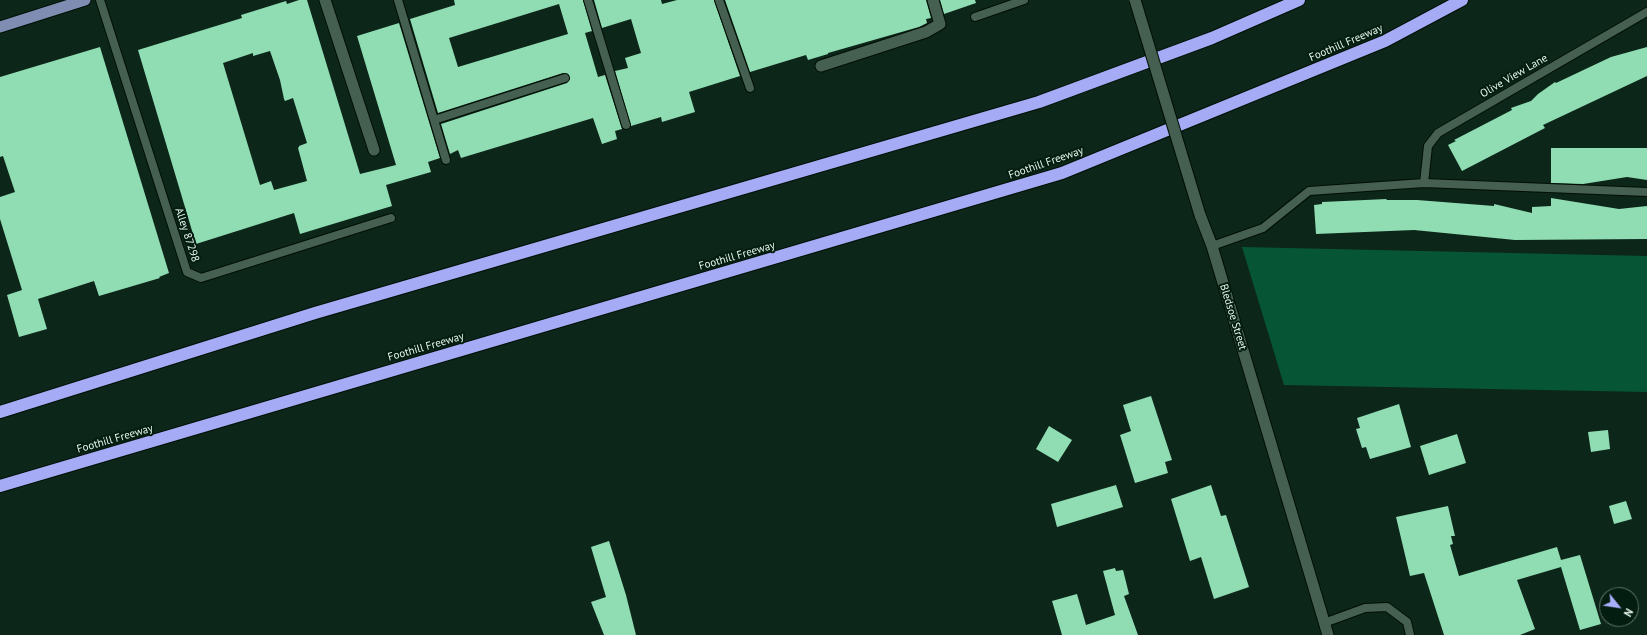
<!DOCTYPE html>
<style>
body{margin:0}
#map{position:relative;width:1647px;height:635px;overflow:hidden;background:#0d261a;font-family:"PT Sans",sans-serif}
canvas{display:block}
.north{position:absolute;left:1599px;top:587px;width:40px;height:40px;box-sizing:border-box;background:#041d11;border:1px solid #5f7469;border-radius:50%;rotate:120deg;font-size:11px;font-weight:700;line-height:16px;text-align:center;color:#e8f7ed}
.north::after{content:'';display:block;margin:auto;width:14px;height:18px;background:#a9b0fc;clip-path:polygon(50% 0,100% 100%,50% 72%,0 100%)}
</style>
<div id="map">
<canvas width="1647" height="635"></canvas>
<div class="north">N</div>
</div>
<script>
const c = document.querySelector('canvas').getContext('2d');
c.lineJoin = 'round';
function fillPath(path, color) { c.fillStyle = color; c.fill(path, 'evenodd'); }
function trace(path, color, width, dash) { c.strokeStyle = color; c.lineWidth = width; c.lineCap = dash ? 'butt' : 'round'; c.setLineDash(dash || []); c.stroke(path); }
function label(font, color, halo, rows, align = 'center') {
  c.font = font + ' "PT Sans",sans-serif'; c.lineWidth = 4; c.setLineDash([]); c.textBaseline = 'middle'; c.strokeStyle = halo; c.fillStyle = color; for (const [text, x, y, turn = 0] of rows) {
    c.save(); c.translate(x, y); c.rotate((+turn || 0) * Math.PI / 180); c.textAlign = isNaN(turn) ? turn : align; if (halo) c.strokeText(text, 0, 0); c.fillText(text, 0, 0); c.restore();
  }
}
fillPath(new Path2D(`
 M 1242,247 L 1647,256 L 1647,392 L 1284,385 Z`), '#065636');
fillPath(new Path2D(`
 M 299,0 L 307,0 L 360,174 L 396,165 L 357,36 L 399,23 L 440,158 L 428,162 L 431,172 L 386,185 L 392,206 L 300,234 L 294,213 L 196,244 L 138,50 L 242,18 L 241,15 L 286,1 L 287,4 ZM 270,51 L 280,80 L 284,99 L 285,101 L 293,98 L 307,143 L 299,146 L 299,147 L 298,148 L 307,181 L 274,190 L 271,181 L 260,185 L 223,63 L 253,53 L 253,56 Z
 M 454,0 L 583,0 L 592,31 L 585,33 L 598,77 L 605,75 L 622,129 L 615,131 L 617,139 L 602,144 L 593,118 L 461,158 L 458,150 L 450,154 L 441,124 L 567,83 L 570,79 L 568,74 L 563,73 L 438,113 L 410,19 L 455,5 ZM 559,4 L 568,34 L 458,67 L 449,38 Z
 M 594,0 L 661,0 L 662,4 L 677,0 L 714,0 L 740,76 L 689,92 L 695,112 L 662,122 L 661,117 L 631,126 L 615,71 L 628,68 L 625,58 L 641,53 L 631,19 L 602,28 Z
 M 725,0 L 926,0 L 931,18 L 926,19 L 927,23 L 919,27 L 828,53 L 828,54 L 808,60 L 806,55 L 750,72 Z
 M 940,0 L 975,0 L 976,3 L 944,14 Z
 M 100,47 L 169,273 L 159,277 L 160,278 L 99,296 L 94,281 L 38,299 L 47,329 L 19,337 L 7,295 L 22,290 L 0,219 L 0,197 L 15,192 L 3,156 L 0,157 L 0,77 Z
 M 1647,47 L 1647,76 L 1543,125 L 1545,128 L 1462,171 L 1448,145 L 1456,141 L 1454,140 L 1512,110 L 1511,108 L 1531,101 L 1538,94 L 1555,82 L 1556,83 L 1611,57 Z
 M 1551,148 L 1647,148 L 1647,180 L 1627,177 L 1583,184 L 1551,183 Z
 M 1551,198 L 1619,209 L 1647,206 L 1647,239 L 1515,240 L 1414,230 L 1316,234 L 1314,205 L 1322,204 L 1322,202 L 1387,199 L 1386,200 L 1417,200 L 1494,206 L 1494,204 L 1532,213 L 1532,207 L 1551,206 Z
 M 1151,396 L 1172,460 L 1165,462 L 1168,473 L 1135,483 L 1120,435 L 1131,431 L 1123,405 Z
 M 1399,404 L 1411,447 L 1370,459 L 1366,447 L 1362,448 L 1356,429 L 1360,428 L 1357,418 Z
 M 1049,426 L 1072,440 L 1058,462 L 1036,449 Z
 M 1608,430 L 1610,449 L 1591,452 L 1588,432 Z
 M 1457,434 L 1466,463 L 1429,475 L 1420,446 Z
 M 1116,485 L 1123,507 L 1057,527 L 1051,504 Z
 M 1211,485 L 1221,516 L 1226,515 L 1249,587 L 1214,599 L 1201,557 L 1190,561 L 1171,499 Z
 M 1626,501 L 1632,519 L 1614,524 L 1609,506 Z
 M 1448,506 L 1455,536 L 1451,536 L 1453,544 L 1450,545 L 1459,576 L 1557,547 L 1561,560 L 1580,555 L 1601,624 L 1580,630 L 1561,567 L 1517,580 L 1535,629 L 1520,635 L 1444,635 L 1424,573 L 1410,576 L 1396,517 Z
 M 609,541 L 626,595 L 636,635 L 604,635 L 591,602 L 606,597 L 591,547 Z
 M 1115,568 L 1116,571 L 1123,570 L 1129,594 L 1124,596 L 1138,635 L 1062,635 L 1052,601 L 1077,594 L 1086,625 L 1115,615 L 1103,571 Z`), '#90ddb3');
const service = new Path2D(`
 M 100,0 L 187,272 L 201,278 L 391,218
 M 398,0 L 446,160
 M 588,0 L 626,125
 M 719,0 L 750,88
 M 975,17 L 1024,0
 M 434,120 L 565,78
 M 1424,183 L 1428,146 L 1438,133 L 1647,12
 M 1212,246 L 1263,228 L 1309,191 L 1424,183 L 1647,192
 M 1324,623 L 1365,608 L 1387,607 L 1407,622 L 1410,635`);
const minor = new Path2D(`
 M 325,0 L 374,150
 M 821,66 L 926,32 L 940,24 L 933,0`);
const tertiary = new Path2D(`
 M 1200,215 L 1212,246 L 1328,635`);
const primary = new Path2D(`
 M 0,27 L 85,0`);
const motorway = new Path2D(`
 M 0,412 L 315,313 L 1039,102 L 1212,38 L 1299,0
 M 0,486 L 1062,173 L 1385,41 L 1462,0`);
trace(service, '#000f05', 10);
trace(minor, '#000f05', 13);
trace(tertiary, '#000f05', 13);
trace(primary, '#000f05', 13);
trace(motorway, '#000f05', 14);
trace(service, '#456050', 8);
trace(minor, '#456050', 11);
trace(tertiary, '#456050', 11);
trace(primary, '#7f8db2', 11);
trace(motorway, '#a5abf4', 12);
const tertiaryBridge = new Path2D(`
 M 1135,0 L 1200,215`);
trace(tertiaryBridge, '#000f05', 13, []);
trace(tertiaryBridge, '#456050', 11);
label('11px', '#e8f7ed', '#041d11', [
 ["Foothill Freeway",1346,43,-23],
 ["Olive View Lane",1514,76,-30],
 ["Foothill Freeway",1046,163,-19],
 ["Alley 87298",187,235,72],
 ["Foothill Freeway",737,256,-16],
 ["Bledsoe Street",1233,317,73],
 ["Foothill Freeway",426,347,-16],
 ["Foothill Freeway",115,439,-16]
]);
</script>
